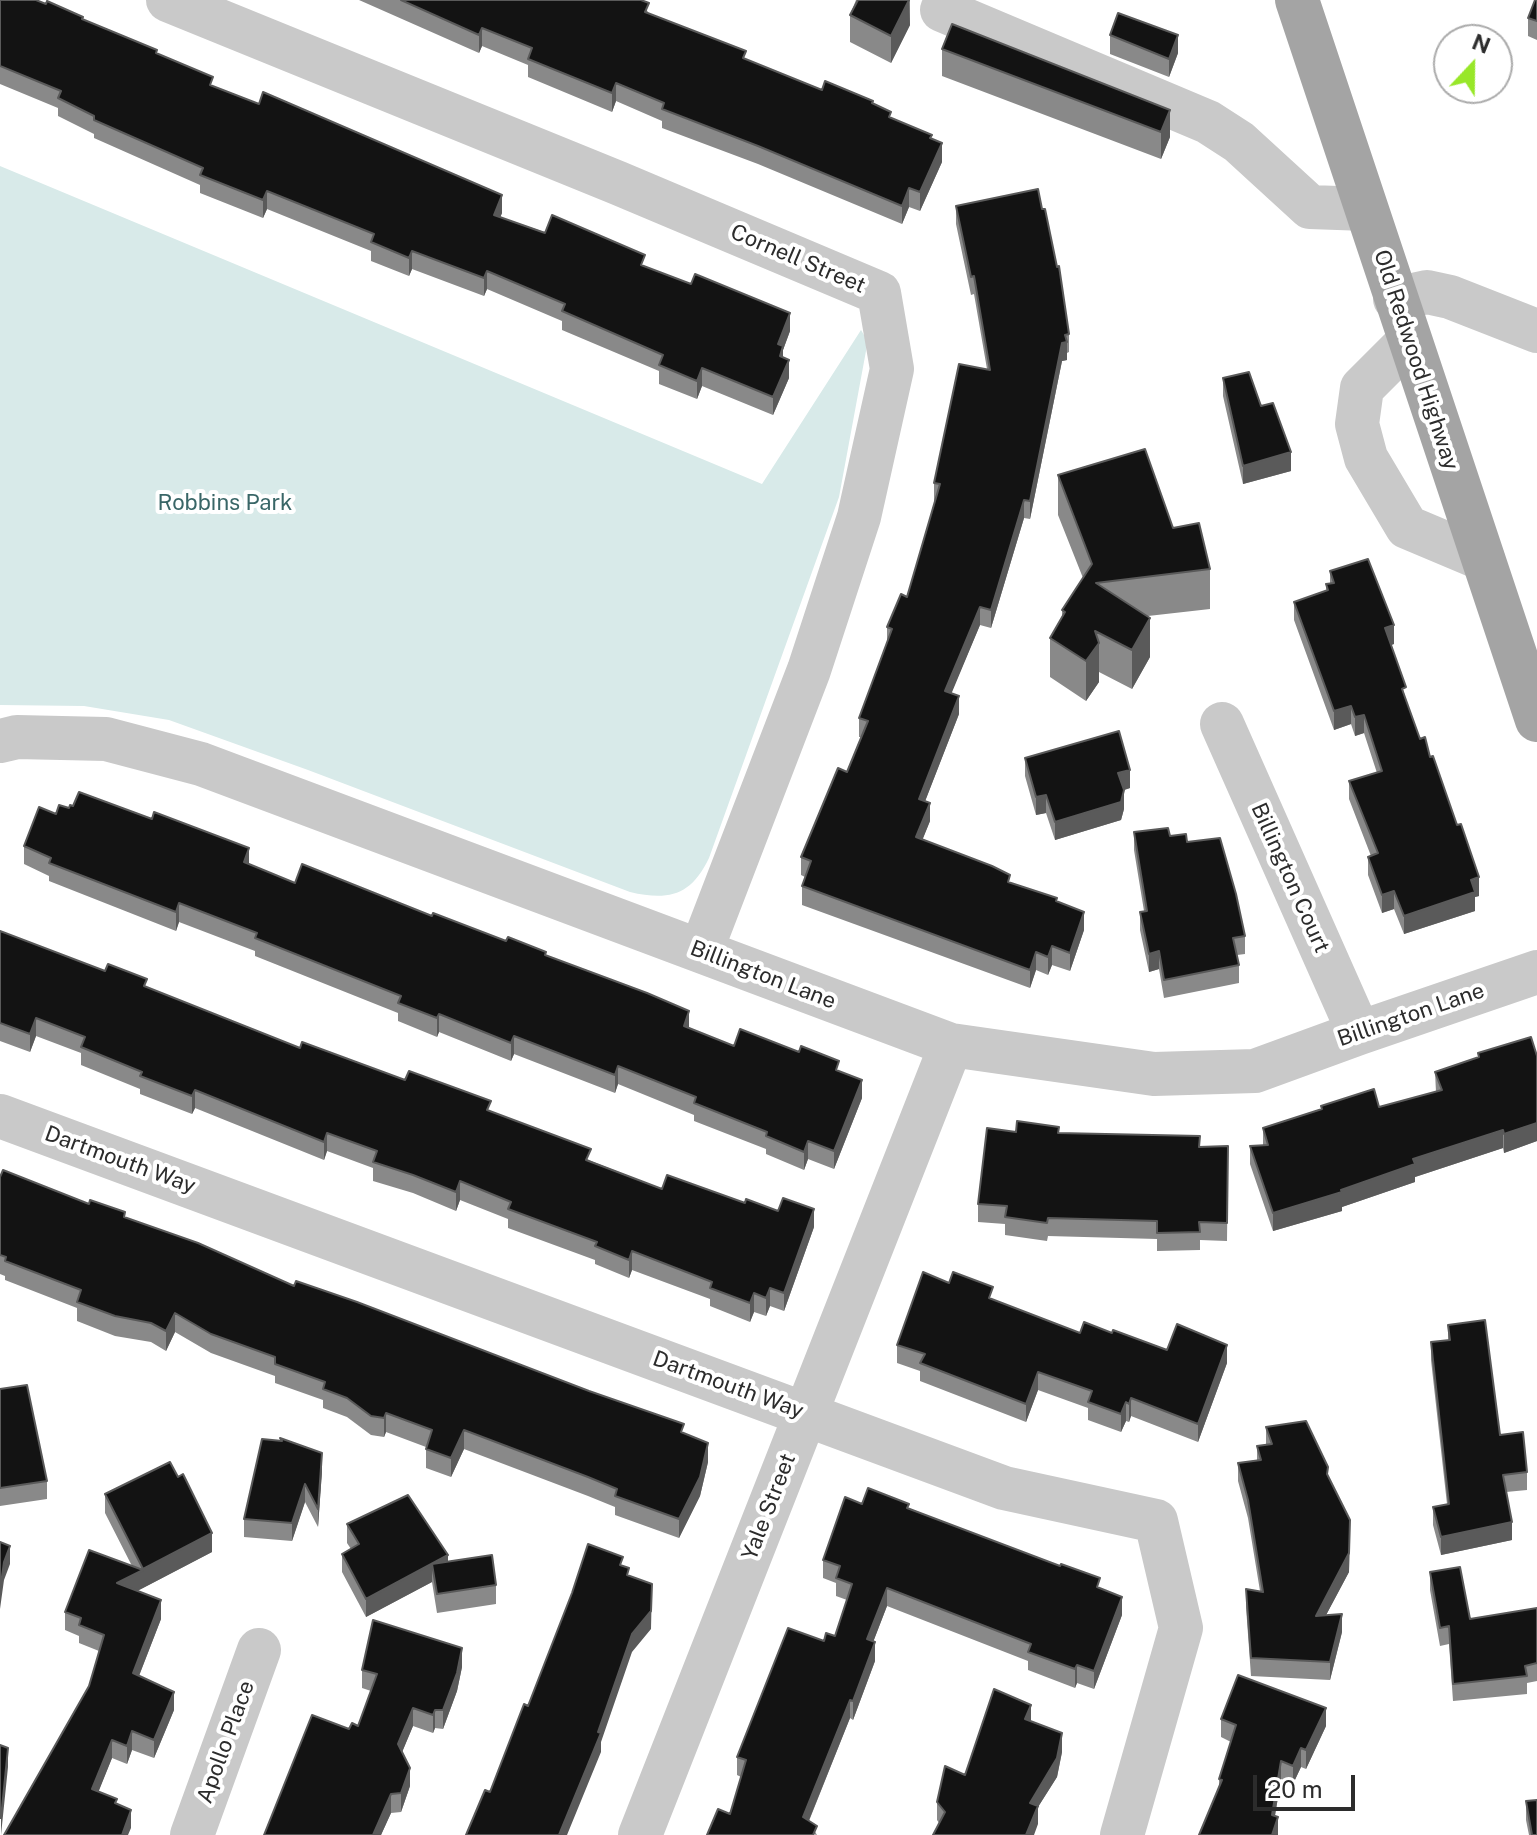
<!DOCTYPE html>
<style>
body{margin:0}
#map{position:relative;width:1537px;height:1835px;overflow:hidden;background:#fff;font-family:"Public Sans",sans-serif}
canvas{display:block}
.north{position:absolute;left:1433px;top:24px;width:80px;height:80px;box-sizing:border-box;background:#fff;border:2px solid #ababab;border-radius:50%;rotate:22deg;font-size:22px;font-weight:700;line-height:32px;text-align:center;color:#2c2c2c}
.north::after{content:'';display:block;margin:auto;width:28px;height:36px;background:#98e729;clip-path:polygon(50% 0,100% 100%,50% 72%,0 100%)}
.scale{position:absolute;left:1253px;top:1775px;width:102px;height:36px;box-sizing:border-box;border:4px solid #2c2c2c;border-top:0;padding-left:10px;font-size:24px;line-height:28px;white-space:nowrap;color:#2c2c2c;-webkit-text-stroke:6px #fff;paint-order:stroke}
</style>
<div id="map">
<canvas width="1537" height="1835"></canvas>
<div class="north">N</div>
<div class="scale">20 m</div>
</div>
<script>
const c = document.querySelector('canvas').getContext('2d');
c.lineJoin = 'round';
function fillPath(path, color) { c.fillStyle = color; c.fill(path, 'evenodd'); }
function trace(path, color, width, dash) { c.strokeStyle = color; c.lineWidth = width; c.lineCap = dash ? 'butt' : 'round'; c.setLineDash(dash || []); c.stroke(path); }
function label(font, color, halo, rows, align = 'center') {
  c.font = font + ' "Public Sans",sans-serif'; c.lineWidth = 8; c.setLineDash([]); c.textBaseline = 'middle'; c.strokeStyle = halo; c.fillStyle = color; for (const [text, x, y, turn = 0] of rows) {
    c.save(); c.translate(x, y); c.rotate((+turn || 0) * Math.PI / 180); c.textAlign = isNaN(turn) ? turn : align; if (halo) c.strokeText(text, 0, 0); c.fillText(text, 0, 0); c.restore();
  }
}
fillPath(new Path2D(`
 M 0,166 L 762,484 L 861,330 L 867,340 L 866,351 L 839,497 L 709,858 C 691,896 668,901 630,892 L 308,770 L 169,720 L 84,706 L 0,705 Z`), '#d8eae9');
trace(new Path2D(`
 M 168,0 L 618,183 L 879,293 L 892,369 L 859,517 L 809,670 L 701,951
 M 942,10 L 1208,122 L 1239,142 L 1310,207 L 1366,209
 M 1395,299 L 1427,292 L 1450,297 L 1537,331
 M 1409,341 L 1362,388 L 1357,424 L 1366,458 L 1407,527 L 1483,559
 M 1222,724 L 1359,1033
 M 0,741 L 17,737 L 106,739 L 201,764 L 951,1045 L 1154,1074 L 1255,1071 L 1359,1033 L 1537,972
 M 0,1116 L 1004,1488 L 1156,1521 L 1181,1628 L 1122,1835
 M 192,1835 L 259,1650
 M 640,1835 L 951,1045`), '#c9c9c9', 44);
trace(new Path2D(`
 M 1297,0 L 1537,720`), '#a4a4a4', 44);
fillPath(new Path2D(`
 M 0,0 L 83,20 L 157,54 L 213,86 L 502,213 L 500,217 L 645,266 L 790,331 L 783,350 L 783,357 L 789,378 L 773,415 L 702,386 L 697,399 L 659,384 L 659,371 L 562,330 L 562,321 L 487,289 L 484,296 L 412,269 L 409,276 L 371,261 L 371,251 L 267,209 L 263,218 L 200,193 L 200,185 L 94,138 L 94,134 L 58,116 L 58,108 L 0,84 Z
 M 359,0 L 641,0 L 649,14 L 746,59 L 822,90 L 873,104 L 891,118 L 932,139 L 942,162 L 920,211 L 909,207 L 902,224 L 758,164 L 662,128 L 662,121 L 616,101 L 612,112 L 528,77 L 528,65 L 482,46 L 479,53 Z
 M 856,0 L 910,0 L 910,25 L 891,63 L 850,42 L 850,15 Z
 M 1537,0 L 1537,40 L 1528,36 L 1528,18 Z
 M 952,24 L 1170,137 L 1161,159 L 942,76 L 942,49 Z
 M 1110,35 L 1178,53 L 1169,77 L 1110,54 Z
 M 956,206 L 1069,334 L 1069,352 L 1067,353 L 1067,360 L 1062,361 L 1030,519 L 1024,518 L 991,628 L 980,625 L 951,693 L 959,714 L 925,801 L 930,821 L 922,840 L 1010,883 L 1057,902 L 1084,930 L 1070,971 L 1052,965 L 1048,975 L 1036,970 L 1030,988 L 802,905 L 802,886 L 805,877 L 801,875 L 801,857 L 847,772 L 861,737 L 859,737 L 859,718 L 887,642 L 887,627 L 907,597 L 935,501 L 934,501 L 934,483 L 987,369 L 974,294 L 971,295 L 956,224 Z
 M 1223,378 L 1261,406 L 1291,471 L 1243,484 L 1223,396 Z
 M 1058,475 L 1173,528 L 1210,569 L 1210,609 L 1148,616 L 1150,657 L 1132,689 L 1099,672 L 1099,682 L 1086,701 L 1050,677 L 1050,638 L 1062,617 L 1062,610 L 1083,578 L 1058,515 Z
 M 1330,571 L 1394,644 L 1391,645 L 1406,700 L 1420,739 L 1430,757 L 1479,896 L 1475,897 L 1475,911 L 1404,934 L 1394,909 L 1382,913 L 1368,875 L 1368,857 L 1371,856 L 1349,799 L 1349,781 L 1377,773 L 1364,733 L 1355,736 L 1351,724 L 1334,730 L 1294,620 L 1294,602 L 1326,591 L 1326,584 L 1330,584 Z
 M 1025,758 L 1130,788 L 1124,790 L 1124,809 L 1121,820 L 1055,840 L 1046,813 L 1036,815 L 1025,776 Z
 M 56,814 L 249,864 L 295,883 L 432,916 L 546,955 L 689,1028 L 734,1046 L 839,1071 L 862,1098 L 834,1169 L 808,1159 L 804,1170 L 766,1154 L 766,1149 L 694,1121 L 694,1115 L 618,1084 L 615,1093 L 514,1054 L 511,1061 L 439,1032 L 437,1037 L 398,1021 L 398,1013 L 255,956 L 255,951 L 179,922 L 176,931 L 49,881 L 49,876 L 24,864 L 24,846 Z
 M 1134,832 L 1170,836 L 1187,842 L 1245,936 L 1245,954 L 1237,955 L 1239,965 L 1239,983 L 1164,998 L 1159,969 L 1149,972 L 1140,930 L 1140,912 L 1144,911 L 1134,850 Z
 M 0,931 L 300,1048 L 491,1111 L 591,1161 L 662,1189 L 814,1227 L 784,1311 L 770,1306 L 766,1316 L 754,1312 L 750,1322 L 710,1306 L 710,1299 L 632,1270 L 629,1278 L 595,1264 L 595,1260 L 508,1228 L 508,1219 L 460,1200 L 456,1211 L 413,1193 L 373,1181 L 373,1168 L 327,1151 L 324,1160 L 195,1108 L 192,1114 L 140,1094 L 140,1089 L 81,1065 L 81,1053 L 36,1036 L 30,1052 L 0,1041 Z
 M 1478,1053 L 1537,1056 L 1537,1141 L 1504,1153 L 1503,1148 L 1415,1177 L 1415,1182 L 1342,1207 L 1342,1211 L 1273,1231 L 1250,1164 L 1250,1146 L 1263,1145 L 1263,1128 L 1321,1110 L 1321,1106 L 1379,1107 L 1436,1092 L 1435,1072 L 1478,1058 Z
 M 1059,1133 L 1200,1147 L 1228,1146 L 1227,1241 L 1200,1240 L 1200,1250 L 1157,1251 L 1157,1239 L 1048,1236 L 1047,1241 L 1005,1235 L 1005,1224 L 978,1222 L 978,1204 Z
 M 0,1177 L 125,1217 L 294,1286 L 684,1433 L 708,1462 L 700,1496 L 679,1538 L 615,1515 L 615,1507 L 588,1496 L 464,1449 L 451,1477 L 426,1468 L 426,1447 L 386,1432 L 384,1437 L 371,1435 L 347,1417 L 323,1408 L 323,1400 L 275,1383 L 275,1376 L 211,1353 L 175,1332 L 166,1351 L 151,1342 L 115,1336 L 77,1321 L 77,1308 L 5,1280 L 5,1276 L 0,1274 Z
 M 993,1300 L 1080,1333 L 1112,1333 L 1167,1350 L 1227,1363 L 1198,1442 L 1131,1416 L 1129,1422 L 1126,1421 L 1121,1432 L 1088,1420 L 1088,1408 L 1038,1390 L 1026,1422 L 920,1381 L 920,1371 L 897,1363 L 897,1345 Z
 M 1448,1325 L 1500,1435 L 1527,1472 L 1527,1490 L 1506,1492 L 1512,1540 L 1441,1555 L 1433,1525 L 1433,1507 L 1447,1504 L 1431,1360 L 1431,1342 L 1448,1340 Z
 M 0,1389 L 47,1481 L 47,1499 L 0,1506 Z
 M 1266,1427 L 1328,1476 L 1350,1538 L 1349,1572 L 1326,1615 L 1342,1632 L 1330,1680 L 1251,1676 L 1246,1607 L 1246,1589 L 1260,1591 L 1248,1518 L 1238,1481 L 1238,1463 L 1257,1460 L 1257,1446 L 1266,1445 Z
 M 280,1438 L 322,1471 L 318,1527 L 305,1502 L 292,1541 L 244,1537 L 244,1519 L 280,1441 Z
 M 105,1494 L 212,1552 L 143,1588 L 143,1586 L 143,1588 L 137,1591 L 161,1619 L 139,1676 L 174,1710 L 154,1758 L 132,1750 L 127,1764 L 112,1758 L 98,1792 L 117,1804 L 131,1828 L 4,1835 L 89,1686 L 99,1651 L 79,1643 L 79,1636 L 65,1630 L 65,1612 L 132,1566 L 105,1513 Z
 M 862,1504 L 909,1508 L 1100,1588 L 1122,1615 L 1094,1689 L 1077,1683 L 1075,1688 L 1028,1670 L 1028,1661 L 887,1606 L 873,1642 L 875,1661 L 853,1720 L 850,1718 L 809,1821 L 817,1835 L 730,1814 L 741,1777 L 737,1775 L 737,1757 L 824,1641 L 835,1636 L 847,1600 L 836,1596 L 836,1583 L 823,1578 L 823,1560 Z
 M 347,1524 L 448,1562 L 496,1585 L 496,1604 L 437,1613 L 432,1582 L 366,1617 L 342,1572 L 342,1554 L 351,1549 L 347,1543 Z
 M 1430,1572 L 1470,1619 L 1537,1608 L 1537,1681 L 1527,1683 L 1527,1694 L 1453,1701 L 1449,1644 L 1440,1646 L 1430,1590 Z
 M 462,1667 L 457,1691 L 443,1729 L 435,1728 L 433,1733 L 413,1726 L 402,1752 L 410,1786 L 401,1812 L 391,1813 L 381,1835 L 264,1835 L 349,1729 L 358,1726 L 371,1691 L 362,1688 L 362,1670 Z
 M 1221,1719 L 1326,1726 L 1306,1769 L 1301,1767 L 1293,1784 L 1281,1779 L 1275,1816 L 1278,1835 L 1219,1787 L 1219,1779 L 1231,1742 L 1221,1737 Z
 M 1031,1721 L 1062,1752 L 1057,1777 L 1038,1807 L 1038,1824 L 939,1823 L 937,1820 L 937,1802 L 965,1775 Z
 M 1526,1801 L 1537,1835 L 1529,1835 L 1526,1820 Z`), '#898989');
fillPath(new Path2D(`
 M 909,0 L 910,25 L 891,63 L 891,36 Z
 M 482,28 L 482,46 L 479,53 L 479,35 Z
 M 1178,35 L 1178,53 L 1169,77 L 1169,59 Z
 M 616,83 L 616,101 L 612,112 L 612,93 Z
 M 1170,110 L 1170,137 L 1161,159 L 1161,132 Z
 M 942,143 L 942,162 L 920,211 L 920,192 Z
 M 909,188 L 909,207 L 902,224 L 902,206 Z
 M 267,191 L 267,209 L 263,218 L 263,200 Z
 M 502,195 L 502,213 L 494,233 L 494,215 Z
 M 412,251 L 412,269 L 409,276 L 409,258 Z
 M 487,271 L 487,289 L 484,296 L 484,278 Z
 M 790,313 L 790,331 L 783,350 L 783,364 L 780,374 L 778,344 Z
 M 1067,342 L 1067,360 L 1062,361 L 1030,519 L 1030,501 L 1062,343 Z
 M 789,360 L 789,378 L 773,415 L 773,397 Z
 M 702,368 L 702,386 L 697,399 L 697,381 Z
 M 1291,452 L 1291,471 L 1243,484 L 1243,466 Z
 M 1024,500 L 1024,518 L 991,628 L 991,610 Z
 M 980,607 L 980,625 L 945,709 L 945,691 Z
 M 1150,618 L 1150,657 L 1132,689 L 1132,650 Z
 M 1394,625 L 1394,644 L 1385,647 L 1385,628 Z
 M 1099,643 L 1099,682 L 1086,701 L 1086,661 Z
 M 959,696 L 959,714 L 919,817 L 919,799 Z
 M 1351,706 L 1351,724 L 1334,730 L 1334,711 Z
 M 1364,715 L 1364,733 L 1355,736 L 1355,717 Z
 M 1130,770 L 1130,788 L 1118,792 L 1118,773 Z
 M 1124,790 L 1124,809 L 1121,820 L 1055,840 L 1055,822 Z
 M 1046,795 L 1046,813 L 1036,815 L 1036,797 Z
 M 930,803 L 930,821 L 916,856 L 916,837 Z
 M 249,848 L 249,866 L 244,862 Z
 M 1479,877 L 1479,896 L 1475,897 L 1475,911 L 1404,934 L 1404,916 Z
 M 1394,891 L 1394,909 L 1382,913 L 1382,895 Z
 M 179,903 L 179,922 L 176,931 L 176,912 Z
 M 1084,912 L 1084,930 L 1070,971 L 1070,953 Z
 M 1052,946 L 1052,965 L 1048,975 L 1048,957 Z
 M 1159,951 L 1159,969 L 1149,972 L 1149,954 Z
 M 1036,952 L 1036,970 L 1030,988 L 1030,970 Z
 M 689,1011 L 689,1029 L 684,1026 Z
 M 439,1014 L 439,1032 L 437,1037 L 437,1018 Z
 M 36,1018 L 36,1036 L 30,1052 L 30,1034 Z
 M 514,1036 L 514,1054 L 511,1061 L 511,1043 Z
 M 618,1066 L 618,1084 L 615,1093 L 615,1075 Z
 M 862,1080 L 862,1098 L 834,1169 L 834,1151 Z
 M 195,1090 L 195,1108 L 192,1114 L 192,1096 Z
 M 1537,1123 L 1537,1141 L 1504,1153 L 1504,1134 Z
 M 1503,1130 L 1503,1148 L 1415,1177 L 1415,1182 L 1342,1207 L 1342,1211 L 1273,1231 L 1273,1213 L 1341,1190 L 1413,1159 Z
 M 327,1133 L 327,1151 L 324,1160 L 324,1142 Z
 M 808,1141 L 808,1159 L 804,1170 L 804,1152 Z
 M 460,1181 L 460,1200 L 456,1211 L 456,1192 Z
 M 814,1209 L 814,1227 L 784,1311 L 784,1293 Z
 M 632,1251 L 632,1270 L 629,1278 L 629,1260 Z
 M 770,1288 L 770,1306 L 766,1316 L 766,1298 Z
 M 754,1293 L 754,1312 L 750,1322 L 750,1303 Z
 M 175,1313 L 175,1332 L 166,1351 L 166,1331 Z
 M 1227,1345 L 1227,1363 L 1198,1442 L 1198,1424 Z
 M 1038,1372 L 1038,1390 L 1026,1422 L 1026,1404 Z
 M 1131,1398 L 1131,1416 L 1129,1422 L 1129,1404 Z
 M 1126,1402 L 1126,1421 L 1121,1432 L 1121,1414 Z
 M 386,1413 L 386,1432 L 384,1437 L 384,1418 Z
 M 464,1430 L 464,1449 L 451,1477 L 451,1458 Z
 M 708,1443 L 708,1462 L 700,1496 L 679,1538 L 679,1519 Z
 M 322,1453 L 322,1471 L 318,1527 L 318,1509 Z
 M 305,1484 L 305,1502 L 292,1541 L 292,1523 Z
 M 1350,1520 L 1349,1572 L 1316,1634 L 1316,1616 Z
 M 1512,1522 L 1512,1540 L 1441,1555 L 1441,1537 Z
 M 212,1533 L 212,1552 L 143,1588 L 143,1569 Z
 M 10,1546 L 10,1564 L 4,1580 L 0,1609 L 0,1591 L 4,1562 Z
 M 448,1555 L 448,1574 L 432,1564 L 432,1582 L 366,1617 L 366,1599 Z
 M 143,1570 L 143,1588 L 117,1601 L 117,1583 Z
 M 652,1584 L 651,1629 L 632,1652 L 601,1742 L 601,1752 L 567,1835 L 559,1835 L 632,1634 Z
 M 887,1588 L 887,1606 L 867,1658 L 867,1639 Z
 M 1122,1597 L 1122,1615 L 1094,1689 L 1094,1671 Z
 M 161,1600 L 161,1619 L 133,1691 L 133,1673 Z
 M 1342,1614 L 1342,1632 L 1330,1680 L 1330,1662 Z
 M 875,1642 L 875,1661 L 853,1720 L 853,1701 Z
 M 462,1648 L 462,1667 L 457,1691 L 443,1729 L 443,1710 Z
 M 1077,1665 L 1077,1683 L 1075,1688 L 1075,1669 Z
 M 174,1692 L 174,1710 L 154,1758 L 154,1740 Z
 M 850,1700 L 850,1718 L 803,1835 L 803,1817 Z
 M 1031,1705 L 1031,1723 L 1025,1719 Z
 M 413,1708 L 413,1726 L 398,1762 L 398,1744 Z
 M 1326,1708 L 1326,1726 L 1306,1769 L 1306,1750 Z
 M 435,1710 L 435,1728 L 433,1733 L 433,1715 Z
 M 132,1731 L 132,1750 L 127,1764 L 127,1746 Z
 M 1062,1733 L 1062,1752 L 1057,1777 L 1038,1807 L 1038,1824 L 1034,1835 L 1026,1835 L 1030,1803 Z
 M 112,1740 L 112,1758 L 92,1808 L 92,1789 Z
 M 8,1748 L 8,1767 L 1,1835 L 1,1818 Z
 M 1301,1748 L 1301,1767 L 1293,1784 L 1293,1766 Z
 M 1281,1761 L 1281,1779 L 1272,1833 L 1272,1815 Z
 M 410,1768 L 410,1786 L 401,1812 L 401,1793 Z
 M 391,1794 L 391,1813 L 381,1835 L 373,1835 Z
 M 131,1810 L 131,1828 L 128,1835 L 122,1835 Z
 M 1278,1817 L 1278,1835 L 1272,1835 Z`), '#5a5a5a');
const building = new Path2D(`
 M 0,0 L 36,0 L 46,4 L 47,1 L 83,17 L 82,19 L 157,50 L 156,53 L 213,77 L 210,85 L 259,104 L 263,92 L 502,195 L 494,215 L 545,233 L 552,215 L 645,255 L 641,265 L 691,284 L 695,274 L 790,313 L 778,344 L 783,346 L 780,356 L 789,360 L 773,397 L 702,368 L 697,381 L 659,365 L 663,355 L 562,311 L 565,304 L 487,271 L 484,278 L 412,251 L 409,258 L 371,242 L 374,234 L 267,191 L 263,200 L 200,175 L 203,168 L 94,120 L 94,116 L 58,98 L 61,91 L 0,66 Z
 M 401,0 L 641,0 L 649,3 L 645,12 L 746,51 L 743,58 L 822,90 L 825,81 L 873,101 L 872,103 L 891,112 L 889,117 L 932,135 L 930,138 L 942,143 L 920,192 L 909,188 L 902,206 L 758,146 L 662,109 L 664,103 L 616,83 L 612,93 L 528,59 L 532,48 L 482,28 L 479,35 Z
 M 858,0 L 909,0 L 891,36 L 850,15 Z
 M 1535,0 L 1537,0 L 1537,21 L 1528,18 Z
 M 1118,13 L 1178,35 L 1169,59 L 1110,35 Z
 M 952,24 L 1170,110 L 1161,132 L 942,49 Z
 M 1038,189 L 1042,209 L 1045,209 L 1057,267 L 1059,266 L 1069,334 L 1065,335 L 1067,342 L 1062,343 L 1030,501 L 1024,500 L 991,610 L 980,607 L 945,691 L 959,696 L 919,799 L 930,803 L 916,837 L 992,866 L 1010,875 L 1008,882 L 1057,898 L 1056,901 L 1084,912 L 1070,953 L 1052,946 L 1048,957 L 1036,952 L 1030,970 L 802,886 L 811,861 L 801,857 L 838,768 L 847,772 L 868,721 L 859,718 L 892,629 L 887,627 L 901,594 L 907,597 L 940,484 L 934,483 L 959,364 L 990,370 L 974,276 L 971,277 L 956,206 Z
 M 1249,372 L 1261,406 L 1273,403 L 1291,452 L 1243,466 L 1223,378 Z
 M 1145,449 L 1173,528 L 1199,523 L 1210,569 L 1096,583 L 1150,618 L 1132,650 L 1095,631 L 1099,643 L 1086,661 L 1050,638 L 1065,612 L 1062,610 L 1092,564 L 1058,475 Z
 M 1368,559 L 1394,625 L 1385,628 L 1406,687 L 1402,689 L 1420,739 L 1425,737 L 1430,757 L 1433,756 L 1457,825 L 1461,824 L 1479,877 L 1471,880 L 1475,892 L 1404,916 L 1394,891 L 1382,895 L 1368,857 L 1378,853 L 1349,781 L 1382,771 L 1364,715 L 1355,717 L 1351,706 L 1334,711 L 1294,602 L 1328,590 L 1326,584 L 1334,583 L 1330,571 Z
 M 1119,731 L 1130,770 L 1118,773 L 1124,790 L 1121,802 L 1055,822 L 1046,795 L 1036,797 L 1025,758 Z
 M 79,792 L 152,819 L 154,812 L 249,848 L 244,862 L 295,883 L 302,864 L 432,916 L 433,913 L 506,941 L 508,937 L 546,952 L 545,955 L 647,993 L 689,1011 L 684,1026 L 734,1046 L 740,1029 L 799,1052 L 801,1046 L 839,1061 L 836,1070 L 862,1080 L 834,1151 L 808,1141 L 804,1152 L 766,1136 L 767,1132 L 694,1103 L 696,1097 L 618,1066 L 615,1075 L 514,1036 L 511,1043 L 439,1014 L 437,1018 L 398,1003 L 401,996 L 255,938 L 257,933 L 179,903 L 176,912 L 49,863 L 51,858 L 24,846 L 39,807 L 56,814 L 59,805 L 69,808 L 70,805 L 73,806 Z
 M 1168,828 L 1170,836 L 1186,834 L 1187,842 L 1220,838 L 1236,894 L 1245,936 L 1233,938 L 1239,965 L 1164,980 L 1159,951 L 1149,954 L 1140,912 L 1147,911 L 1134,832 Z
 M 0,931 L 105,971 L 108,964 L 147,979 L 144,986 L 300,1048 L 302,1042 L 405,1080 L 409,1071 L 491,1101 L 487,1110 L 591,1149 L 586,1160 L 662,1189 L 667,1175 L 745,1203 L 746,1199 L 778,1211 L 783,1198 L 814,1209 L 784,1293 L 770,1288 L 766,1298 L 754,1293 L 750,1303 L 710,1288 L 712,1282 L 632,1251 L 629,1260 L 595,1246 L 597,1242 L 508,1209 L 511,1202 L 460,1181 L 456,1192 L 413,1175 L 373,1162 L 377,1151 L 327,1133 L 324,1142 L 195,1090 L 192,1096 L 140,1076 L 142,1072 L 81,1047 L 85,1037 L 36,1018 L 30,1034 L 0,1023 Z
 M 1531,1037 L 1537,1056 L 1537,1123 L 1504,1134 L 1503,1130 L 1413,1159 L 1415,1164 L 1341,1190 L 1342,1192 L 1273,1213 L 1250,1146 L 1268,1145 L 1263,1128 L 1322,1109 L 1321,1106 L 1374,1089 L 1379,1107 L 1442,1090 L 1435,1072 L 1479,1057 L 1478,1053 Z
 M 1017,1121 L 1059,1127 L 1058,1133 L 1200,1136 L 1199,1147 L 1228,1146 L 1227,1223 L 1199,1222 L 1200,1232 L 1157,1233 L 1157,1221 L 1048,1218 L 1047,1223 L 1005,1217 L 1007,1206 L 978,1204 L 987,1128 L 1016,1132 Z
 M 3,1170 L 89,1204 L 90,1200 L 125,1212 L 124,1217 L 198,1243 L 294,1286 L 296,1281 L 357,1302 L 589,1391 L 684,1424 L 681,1432 L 708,1443 L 700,1477 L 679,1519 L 615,1496 L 617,1489 L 588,1477 L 464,1430 L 451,1458 L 426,1449 L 432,1430 L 386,1413 L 384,1418 L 371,1416 L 347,1398 L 323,1389 L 325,1382 L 275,1364 L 275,1357 L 211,1334 L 175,1313 L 166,1331 L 151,1323 L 115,1316 L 77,1302 L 81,1290 L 5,1261 L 6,1257 L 0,1255 L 0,1177 Z
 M 923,1272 L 949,1283 L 953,1272 L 993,1287 L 989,1298 L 1080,1333 L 1084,1322 L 1112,1333 L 1113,1330 L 1167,1350 L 1177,1324 L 1227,1345 L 1198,1424 L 1131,1398 L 1129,1404 L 1126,1402 L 1121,1414 L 1088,1402 L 1092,1391 L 1038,1372 L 1026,1404 L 920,1363 L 925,1354 L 897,1345 Z
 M 1485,1320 L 1500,1435 L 1523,1432 L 1527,1472 L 1503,1475 L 1512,1522 L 1441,1537 L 1433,1507 L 1449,1504 L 1431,1342 L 1450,1340 L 1448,1325 Z
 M 27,1385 L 47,1481 L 0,1488 L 0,1389 Z
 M 1306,1421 L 1328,1467 L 1327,1474 L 1350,1520 L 1349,1553 L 1316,1616 L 1342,1614 L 1330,1662 L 1251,1658 L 1246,1589 L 1263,1592 L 1248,1500 L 1238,1463 L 1261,1460 L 1257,1446 L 1272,1444 L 1266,1427 Z
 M 280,1438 L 322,1453 L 318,1509 L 305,1484 L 292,1523 L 244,1519 L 262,1439 L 282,1441 Z
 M 170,1462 L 178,1477 L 183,1474 L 212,1533 L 143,1569 L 105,1494 Z
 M 868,1488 L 909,1504 L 907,1508 L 1060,1566 L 1061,1564 L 1100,1578 L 1097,1587 L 1122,1597 L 1094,1671 L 1077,1665 L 1075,1669 L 1028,1652 L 1031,1644 L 887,1588 L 867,1639 L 875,1642 L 853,1701 L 850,1700 L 803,1817 L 817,1826 L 813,1835 L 707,1835 L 718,1809 L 730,1814 L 746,1760 L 737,1757 L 788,1628 L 824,1641 L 826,1633 L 835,1636 L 852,1584 L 836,1578 L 840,1566 L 823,1560 L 845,1497 L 862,1504 Z
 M 408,1495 L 448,1555 L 366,1599 L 342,1554 L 359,1544 L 347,1524 Z
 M 0,1542 L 10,1546 L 4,1562 L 0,1591 Z
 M 588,1544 L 623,1557 L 620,1565 L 629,1568 L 627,1575 L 652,1584 L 651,1611 L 632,1634 L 598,1732 L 601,1733 L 559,1835 L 466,1835 L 485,1790 L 490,1792 L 524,1704 L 528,1706 L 572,1593 Z
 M 89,1550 L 143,1570 L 117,1583 L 161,1600 L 133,1673 L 174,1692 L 154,1740 L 132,1731 L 127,1746 L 112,1740 L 92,1789 L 117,1799 L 115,1803 L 131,1810 L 122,1835 L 4,1835 L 89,1686 L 104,1635 L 79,1625 L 81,1618 L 65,1612 Z
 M 492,1555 L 496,1585 L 437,1594 L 432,1564 Z
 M 1460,1567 L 1470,1619 L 1537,1608 L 1537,1663 L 1525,1666 L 1527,1676 L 1453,1684 L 1449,1626 L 1440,1628 L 1430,1572 Z
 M 373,1620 L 462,1648 L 457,1673 L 443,1710 L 435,1710 L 433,1715 L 413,1708 L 398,1744 L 410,1768 L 401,1793 L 391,1794 L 373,1835 L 264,1835 L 312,1715 L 349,1729 L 352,1723 L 358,1726 L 377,1674 L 362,1670 Z
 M 1238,1675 L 1326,1708 L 1306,1750 L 1301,1748 L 1293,1766 L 1281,1761 L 1272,1815 L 1278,1817 L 1272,1835 L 1199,1835 L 1222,1780 L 1219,1779 L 1236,1725 L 1221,1719 Z
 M 994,1689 L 1031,1705 L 1025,1719 L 1062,1733 L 1057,1758 L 1030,1803 L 1038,1806 L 1026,1835 L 933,1835 L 945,1812 L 937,1802 L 945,1766 L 965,1775 Z
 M 0,1745 L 8,1748 L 1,1818 L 0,1818 Z
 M 1537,1800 L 1537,1835 L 1532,1835 L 1526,1801 Z`);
fillPath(building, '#131313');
trace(building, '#5a5a5a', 2);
label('22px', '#2c2c2c', '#fff', [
 ["Cornell Street",798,259,23],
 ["Old Redwood Highway",1416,360,72],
 ["Billington Court",1290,878,66],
 ["Billington Lane",763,975,21],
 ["Billington Lane",1411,1015,-19],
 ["Dartmouth Way",120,1160,20],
 ["Dartmouth Way",728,1385,20],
 ["Yale Street",769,1507,-69],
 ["Apollo Place",226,1742,-70]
]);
label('22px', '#396667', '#fff', [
 ["Robbins Park",225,503]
]);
</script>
